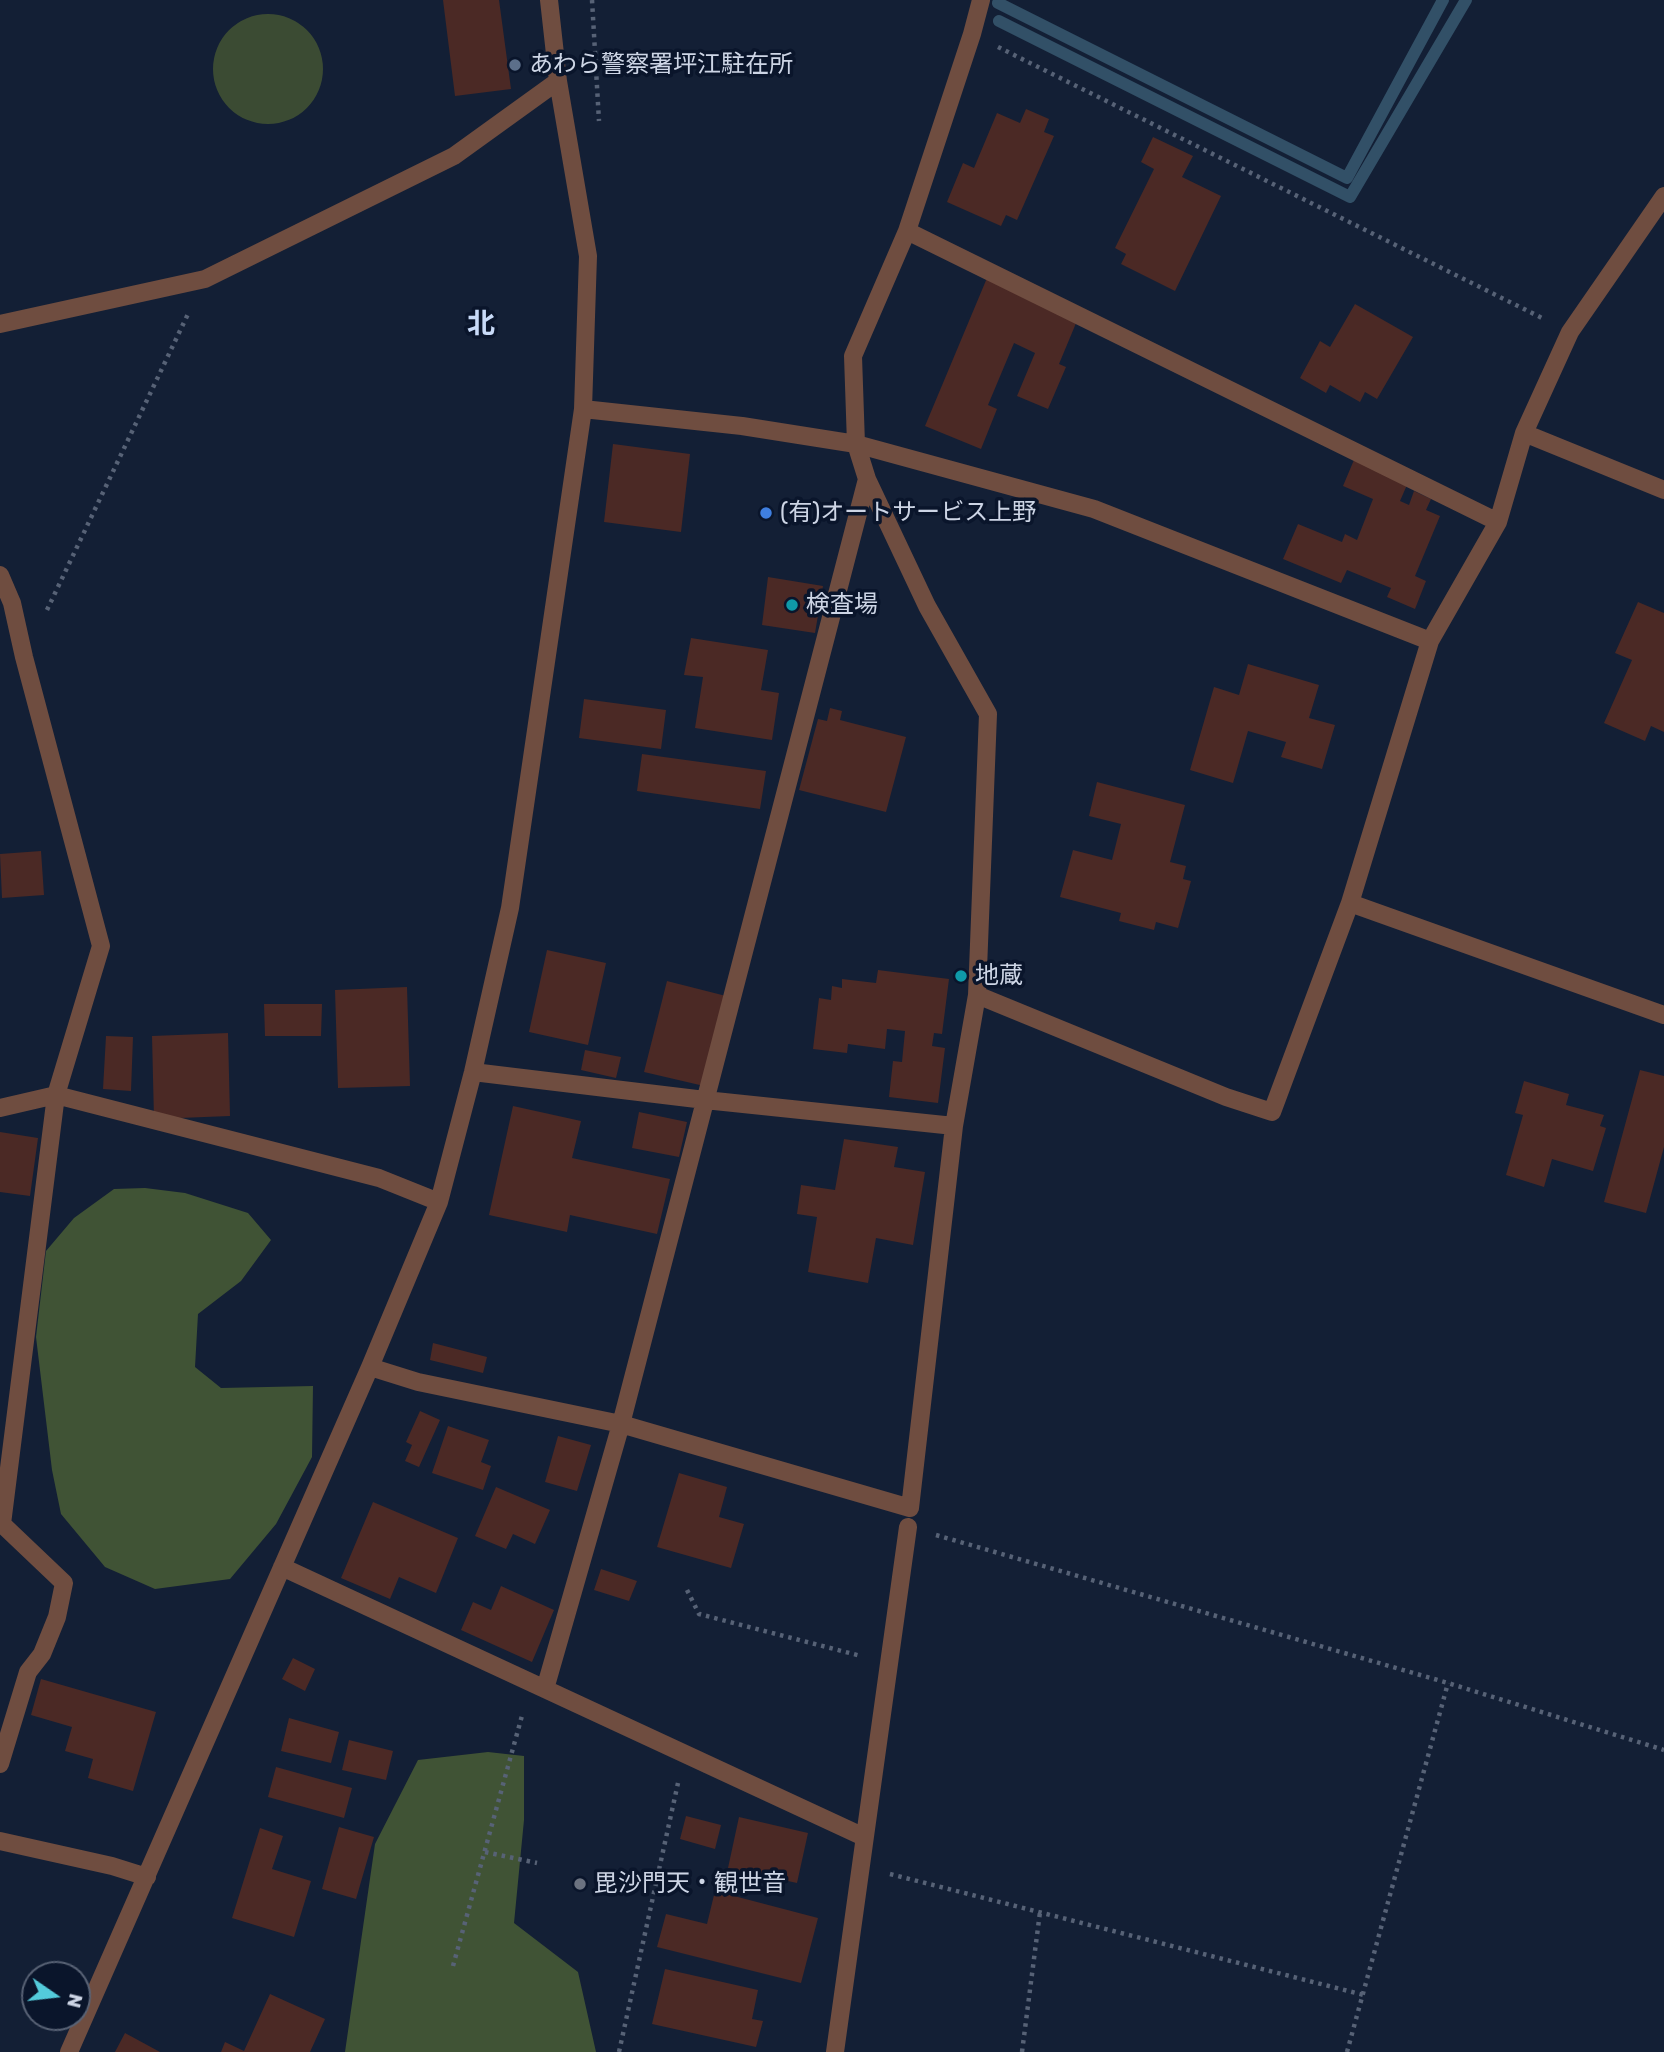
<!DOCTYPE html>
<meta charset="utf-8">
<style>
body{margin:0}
#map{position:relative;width:1664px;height:2052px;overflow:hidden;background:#131f35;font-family:Rubik,sans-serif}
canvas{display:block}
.north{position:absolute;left:21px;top:1961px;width:70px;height:70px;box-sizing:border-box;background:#0a152b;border:2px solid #586275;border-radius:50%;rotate:104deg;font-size:19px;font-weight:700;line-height:28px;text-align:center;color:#cdd5e5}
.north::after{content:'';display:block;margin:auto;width:24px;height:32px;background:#53cbdb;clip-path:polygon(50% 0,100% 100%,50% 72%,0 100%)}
</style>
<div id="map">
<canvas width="1664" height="2052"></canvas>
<div class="north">N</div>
</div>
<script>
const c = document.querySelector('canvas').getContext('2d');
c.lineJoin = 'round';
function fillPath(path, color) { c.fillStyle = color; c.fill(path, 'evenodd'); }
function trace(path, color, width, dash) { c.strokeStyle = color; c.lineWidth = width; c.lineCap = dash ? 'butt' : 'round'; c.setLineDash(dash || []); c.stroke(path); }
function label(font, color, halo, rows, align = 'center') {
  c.font = font + ' Rubik,"Noto Sans JP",sans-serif'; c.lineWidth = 7; c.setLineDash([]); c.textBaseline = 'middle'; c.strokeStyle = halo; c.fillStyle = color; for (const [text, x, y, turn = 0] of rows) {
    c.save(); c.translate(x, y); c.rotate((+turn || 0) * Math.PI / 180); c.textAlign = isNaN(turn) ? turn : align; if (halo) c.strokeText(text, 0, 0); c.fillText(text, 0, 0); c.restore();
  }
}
fillPath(new Path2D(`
 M213 69a55 55 0 1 1 110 0a55 55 0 1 1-110 0Z`), '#3b4b33');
fillPath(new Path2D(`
 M 145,1188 L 185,1193 L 248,1213 L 271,1240 L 241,1281 L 198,1314 L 195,1367 L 221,1388 L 313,1386 L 312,1457 L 276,1524 L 230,1579 L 155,1589 L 105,1567 L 61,1514 L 52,1470 L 36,1337 L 46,1251 L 74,1218 L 114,1189 Z
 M 488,1752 L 524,1756 L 524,1820 L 514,1923 L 578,1972 L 596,2052 L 345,2052 L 375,1844 L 418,1760 Z`), '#405335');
trace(new Path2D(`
 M 998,3 L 1347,178 L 1443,0
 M 999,21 L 1350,197 L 1466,0`), '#325067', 12);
fillPath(new Path2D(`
 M 443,0 L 499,0 L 511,89 L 455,96 Z
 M 1026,109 L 1049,119 L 1044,132 L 1054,136 L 1017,220 L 1006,215 L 1001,226 L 947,202 L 963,163 L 974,168 L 997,113 L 1020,123 Z
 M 1153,137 L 1193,156 L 1182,177 L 1221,196 L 1175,291 L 1121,264 L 1126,254 L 1115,248 L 1154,169 L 1141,162 Z
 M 987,278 L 1079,316 L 1059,364 L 1066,367 L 1048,409 L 1017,396 L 1035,353 L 1014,343 L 988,405 L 997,409 L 981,449 L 925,426 Z
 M 1355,304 L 1413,337 L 1377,399 L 1365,392 L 1360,402 L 1330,385 L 1326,393 L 1300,378 L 1320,341 L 1330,347 Z
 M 613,444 L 690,454 L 681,532 L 604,522 Z
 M 1359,448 L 1413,471 L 1400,501 L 1409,505 L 1414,491 L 1431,499 L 1426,510 L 1440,516 L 1415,576 L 1426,581 L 1415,609 L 1387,597 L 1391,588 L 1347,570 L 1341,583 L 1283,559 L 1298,524 L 1342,542 L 1345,534 L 1357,540 L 1373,499 L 1343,486 Z
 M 768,577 L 823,586 L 815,633 L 762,625 Z
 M 1638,602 L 1664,613 L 1664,732 L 1651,726 L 1645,741 L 1604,723 L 1632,660 L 1615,653 Z
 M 691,638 L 768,650 L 761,690 L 779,693 L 772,740 L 695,728 L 703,677 L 684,675 Z
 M 1248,664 L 1319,685 L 1309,718 L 1335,725 L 1322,769 L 1281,757 L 1286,742 L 1248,731 L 1233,783 L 1190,770 L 1214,687 L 1239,695 Z
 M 584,699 L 666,710 L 661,749 L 579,738 Z
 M 830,708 L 842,711 L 840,720 L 906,737 L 886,812 L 799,790 L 818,719 L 827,721 Z
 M 642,754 L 766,771 L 760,809 L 637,791 Z
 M 1097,782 L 1185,805 L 1170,862 L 1186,866 L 1183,879 L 1191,881 L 1178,928 L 1156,922 L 1154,930 L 1119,921 L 1121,913 L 1060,897 L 1073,850 L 1112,860 L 1121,824 L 1089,816 Z
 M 41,851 L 44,895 L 2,898 L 0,854 Z
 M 547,950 L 606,963 L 588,1045 L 529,1032 Z
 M 878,970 L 949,979 L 942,1034 L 934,1033 L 932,1046 L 945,1048 L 938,1103 L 889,1097 L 893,1061 L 902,1062 L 905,1031 L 887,1029 L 885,1049 L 848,1044 L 847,1053 L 813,1049 L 819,998 L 831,1000 L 832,986 L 842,988 L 842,979 L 876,983 Z
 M 667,981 L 726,996 L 704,1086 L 644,1072 Z
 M 407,987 L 410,1086 L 338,1088 L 335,990 Z
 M 264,1004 L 322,1004 L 321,1036 L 265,1036 Z
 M 228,1033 L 230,1116 L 154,1119 L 152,1036 Z
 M 106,1036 L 133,1037 L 131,1091 L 103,1089 Z
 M 585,1050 L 621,1057 L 616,1078 L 581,1070 Z
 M 1640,1070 L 1664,1076 L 1664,1147 L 1646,1213 L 1604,1202 Z
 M 1524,1081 L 1569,1094 L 1566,1105 L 1604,1115 L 1600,1126 L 1606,1128 L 1593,1171 L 1552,1159 L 1544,1187 L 1506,1175 L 1523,1115 L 1515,1113 Z
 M 513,1106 L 581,1121 L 572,1158 L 670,1179 L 657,1234 L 570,1215 L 567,1232 L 489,1215 Z
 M 639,1112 L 687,1122 L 679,1157 L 632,1148 Z
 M 0,1132 L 38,1138 L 30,1196 L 0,1192 Z
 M 844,1139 L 898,1147 L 894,1167 L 925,1172 L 913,1245 L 876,1238 L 868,1283 L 808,1272 L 817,1217 L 797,1214 L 801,1185 L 835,1190 Z
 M 433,1343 L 487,1357 L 483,1373 L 430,1360 Z
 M 420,1411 L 440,1420 L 419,1467 L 405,1461 L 412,1445 L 406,1442 Z
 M 448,1426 L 489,1440 L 481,1462 L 491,1466 L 483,1490 L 432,1473 Z
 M 558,1436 L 591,1445 L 577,1491 L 545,1482 Z
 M 679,1473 L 727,1487 L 719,1517 L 744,1524 L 731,1568 L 657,1547 Z
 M 496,1487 L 550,1510 L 535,1544 L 513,1534 L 506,1549 L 475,1536 Z
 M 373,1502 L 458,1538 L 436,1593 L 399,1577 L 390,1599 L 341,1578 Z
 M 601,1569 L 637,1581 L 629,1601 L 594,1590 Z
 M 501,1586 L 554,1610 L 532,1662 L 461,1630 L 473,1602 L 491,1610 Z
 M 293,1658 L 315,1669 L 305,1691 L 282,1679 Z
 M 41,1679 L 156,1712 L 133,1791 L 88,1778 L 93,1759 L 65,1751 L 72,1727 L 31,1715 Z
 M 289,1718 L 339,1732 L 331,1763 L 281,1751 Z
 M 349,1740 L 393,1751 L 386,1780 L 342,1770 Z
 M 276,1767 L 352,1788 L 344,1818 L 268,1797 Z
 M 686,1816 L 721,1825 L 715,1849 L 680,1839 Z
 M 739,1817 L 808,1833 L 797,1883 L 728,1868 Z
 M 339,1827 L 374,1837 L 356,1899 L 322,1889 Z
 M 260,1828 L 283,1836 L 272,1869 L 311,1881 L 294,1937 L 232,1918 Z
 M 715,1891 L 818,1918 L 801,1983 L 657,1947 L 666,1914 L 707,1924 Z
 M 665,1969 L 758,1990 L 752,2019 L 763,2021 L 756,2047 L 652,2024 Z
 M 270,1994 L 325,2019 L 310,2052 L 221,2052 L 225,2042 L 244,2051 Z
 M 125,2033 L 160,2052 L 115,2052 Z`), '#4b2925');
trace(new Path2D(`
 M 592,0 L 599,121
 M 998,47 L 1544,319
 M 47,610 L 188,314
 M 936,1535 L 1448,1683 L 1664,1750
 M 687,1590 L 699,1614 L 861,1656
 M 485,1852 L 537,1863
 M 890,1874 L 1364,1995
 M 453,1966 L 523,1712
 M 619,2052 L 678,1783
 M 1022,2052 L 1040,1912
 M 1347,2052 L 1448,1683`), '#576276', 4.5, [3.5, 5]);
trace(new Path2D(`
 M 907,231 L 1498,522
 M 0,324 L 205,279 L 454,156 L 558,81
 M 583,409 L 742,426 L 856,444 L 1094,509 L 1430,641
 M 1524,433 L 1570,332 L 1664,196
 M 0,575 L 12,603 L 24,657 L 101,946 L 56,1095 L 2,1524 L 64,1583 L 57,1617 L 42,1654 L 28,1672 L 0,1764
 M 1350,903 L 1664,1015
 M 977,995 L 1226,1097 L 1272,1112 L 1350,903 L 1430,641 L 1498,522 L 1524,433 L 1664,490
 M 473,1072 L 705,1100 L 954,1126
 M 0,1108 L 56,1095 L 379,1178 L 439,1202
 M 370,1367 L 418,1382 L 621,1424 L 910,1508 L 954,1126 L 977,995 L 988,714 L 927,606 L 867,479 L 856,444 L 853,356 L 907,231 L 972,34 L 981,0
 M 282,1567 L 864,1837
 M 545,1689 L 621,1424 L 867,479
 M 0,1841 L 112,1866 L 147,1877
 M 69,2052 L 370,1367 L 439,1202 L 473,1072 L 510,908 L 583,409 L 588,256 L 558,81 L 549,0
 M 835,2052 L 908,1527`), '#6f4d40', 18);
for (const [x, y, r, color] of [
 [515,65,7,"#5c6f8a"],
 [766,513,7,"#3f7fe0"],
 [792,605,7,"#0f9aa8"],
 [961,976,7,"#0f9aa8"],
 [580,1884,7,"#6b7280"]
]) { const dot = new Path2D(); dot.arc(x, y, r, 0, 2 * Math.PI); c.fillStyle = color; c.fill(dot); trace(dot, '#0a152b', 2.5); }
label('24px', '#cdd5e5', '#0a152b', [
 ["あわら警察署坪江駐在所",529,65],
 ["(有)オートサービス上野",780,513],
 ["検査場",806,605],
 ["地蔵",975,976],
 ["毘沙門天・観世音",594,1884]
], 'left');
label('bold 28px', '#c8daf8', '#0a152b', [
 ["北",481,325]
]);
</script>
